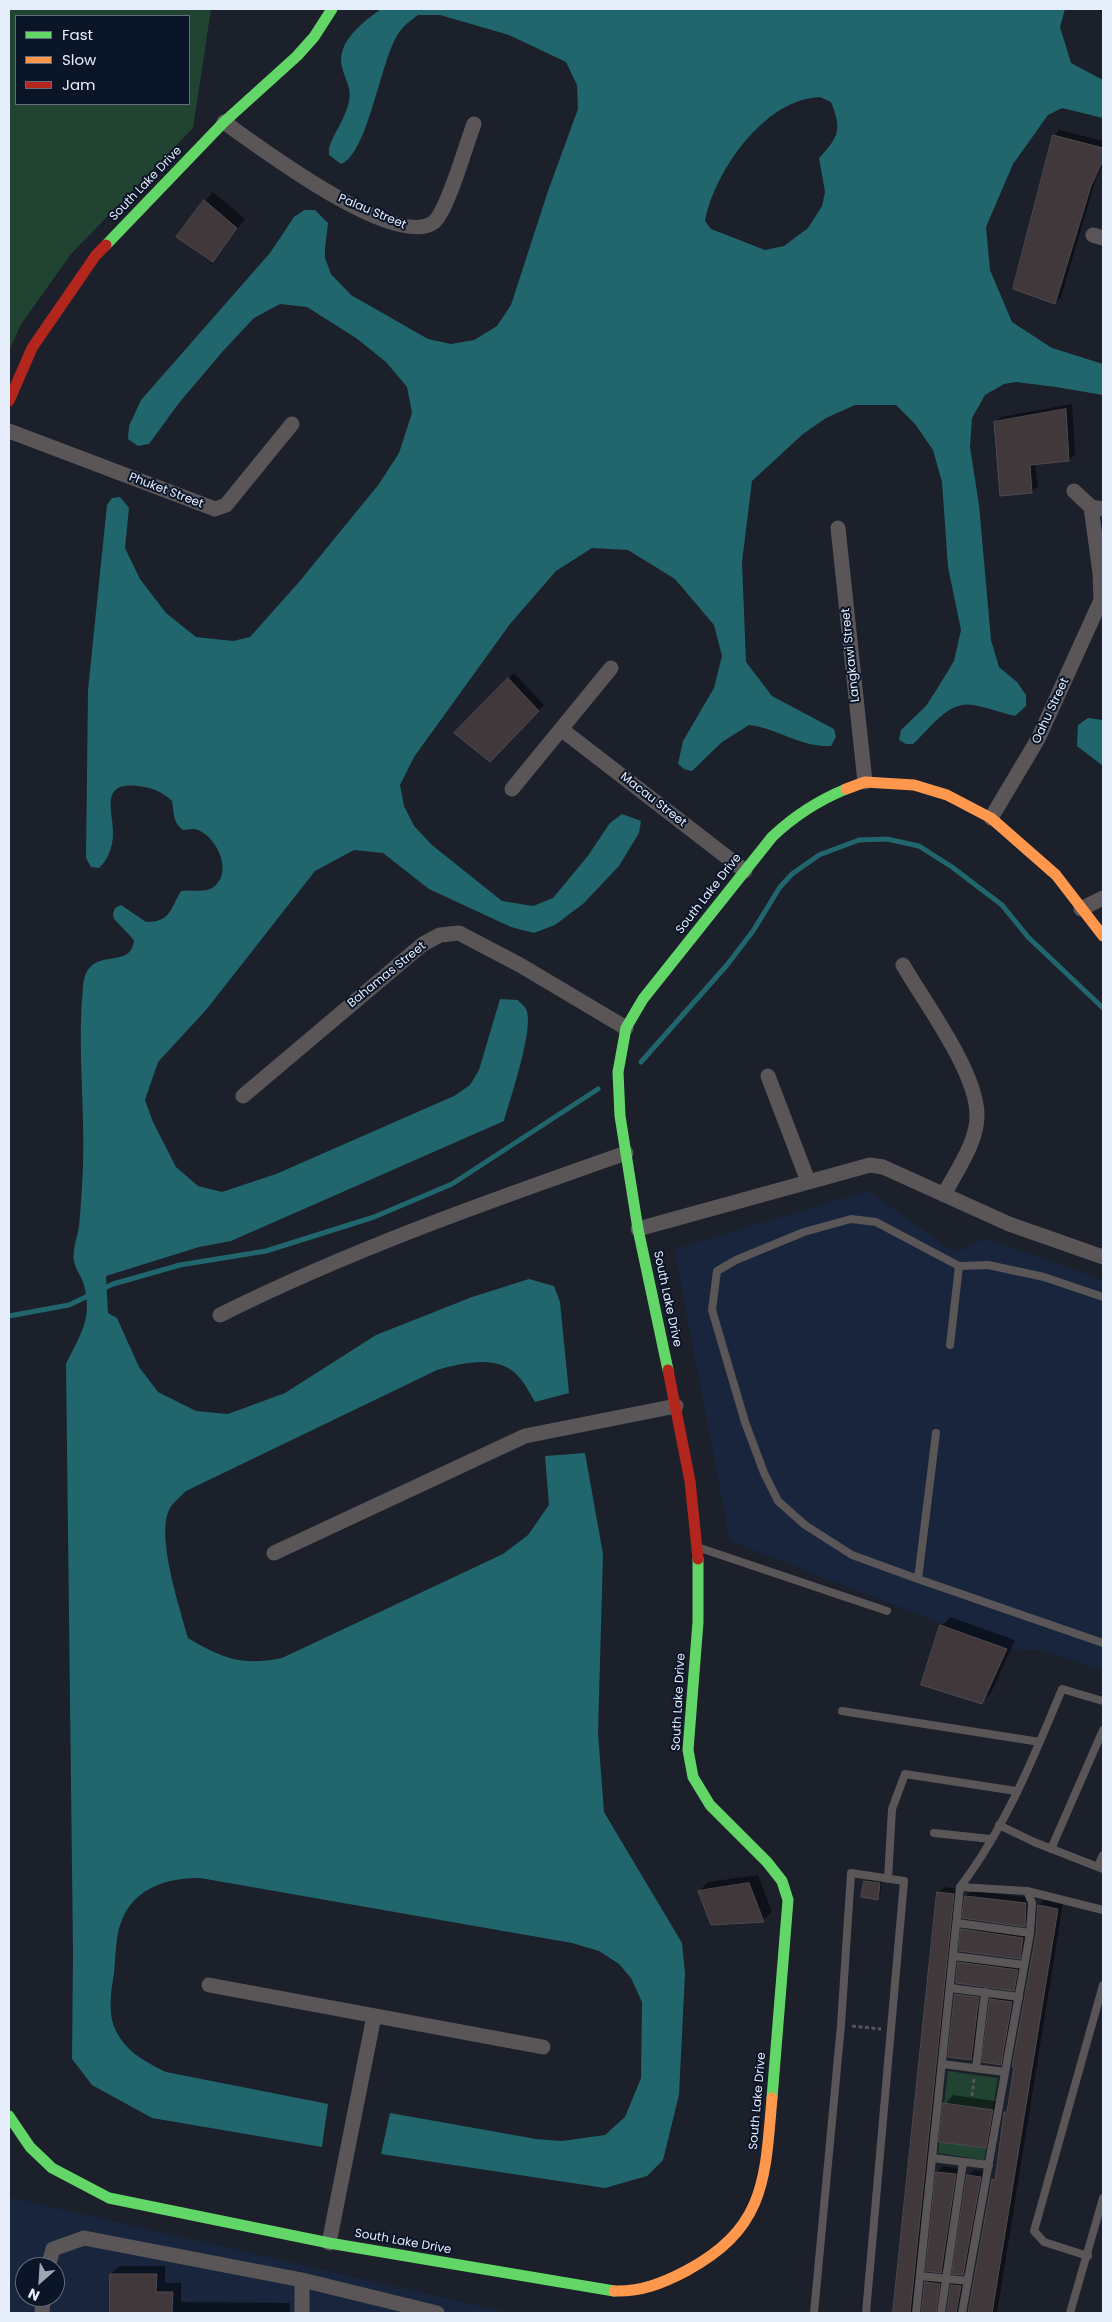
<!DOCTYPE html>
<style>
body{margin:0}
#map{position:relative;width:1112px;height:2322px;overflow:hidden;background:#1b202b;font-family:Poppins,sans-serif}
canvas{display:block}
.frame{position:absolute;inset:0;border:10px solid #e6eefc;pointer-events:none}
.legend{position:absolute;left:15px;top:15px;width:175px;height:90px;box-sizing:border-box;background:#0b1528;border:1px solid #636c7d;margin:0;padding:6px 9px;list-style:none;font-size:15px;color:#e6eefc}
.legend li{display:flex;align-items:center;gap:10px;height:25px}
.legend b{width:25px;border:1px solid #636c7d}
.north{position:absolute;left:15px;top:2257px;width:50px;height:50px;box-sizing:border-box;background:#0b1528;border:1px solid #636c7d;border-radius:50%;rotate:206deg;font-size:14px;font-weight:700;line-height:20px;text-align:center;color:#e6eefc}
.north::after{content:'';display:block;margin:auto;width:18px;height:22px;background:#9fa6b3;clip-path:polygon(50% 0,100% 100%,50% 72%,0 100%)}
</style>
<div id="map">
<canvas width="1112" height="2322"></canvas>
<div class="frame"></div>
<ul class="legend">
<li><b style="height:6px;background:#63d668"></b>Fast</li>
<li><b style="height:6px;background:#ff974d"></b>Slow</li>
<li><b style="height:6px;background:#b3261e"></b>Jam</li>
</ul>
<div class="north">N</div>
</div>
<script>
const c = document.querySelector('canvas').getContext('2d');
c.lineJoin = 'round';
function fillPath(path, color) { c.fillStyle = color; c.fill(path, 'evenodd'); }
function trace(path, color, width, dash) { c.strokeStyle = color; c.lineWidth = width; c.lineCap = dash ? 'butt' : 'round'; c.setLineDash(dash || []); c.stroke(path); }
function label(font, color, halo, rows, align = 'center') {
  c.font = font + ' Poppins,sans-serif'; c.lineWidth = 4; c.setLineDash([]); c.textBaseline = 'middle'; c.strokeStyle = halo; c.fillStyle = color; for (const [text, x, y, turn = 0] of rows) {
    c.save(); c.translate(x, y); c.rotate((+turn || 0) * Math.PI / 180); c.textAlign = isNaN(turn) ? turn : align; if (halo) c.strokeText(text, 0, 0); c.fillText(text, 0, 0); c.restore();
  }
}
fillPath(new Path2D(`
 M 868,1191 L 956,1253 L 985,1238 L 1103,1280 L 1103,1671 L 1045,1651 L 1007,1649 L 730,1541 L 674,1249 Z
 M 9,2197 L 510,2313 L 9,2313 ZM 25,2267 L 55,2267 L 55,2297 L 25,2297 Z`), '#18253c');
fillPath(new Path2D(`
 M 9,9 L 211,9 L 193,128 L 71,254 L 22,323 L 9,350 ZM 16,16 L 189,16 L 189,104 L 16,104 Z
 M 948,2071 L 998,2078 L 984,2160 L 938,2153 Z`), '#214332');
fillPath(new Path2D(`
 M 381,9 L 1065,9 L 1060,27 L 1071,63 L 1103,80 L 1103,118 L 1062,108 L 1048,115 L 1013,164 L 986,227 L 990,270 L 1012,322 L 1052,348 L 1103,364 L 1103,395 L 1056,387 L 1016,382 L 1004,384 L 985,395 L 972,418 L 970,447 L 979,505 L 991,640 L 999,667 L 1017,682 L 1026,695 L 1026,706 L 1015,716 C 1001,713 987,707 973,705 C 948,700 929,730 913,744 L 906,744 L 899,740 L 901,730 L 926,706 L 937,689 L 954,661 L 961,630 L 948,567 L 942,482 L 933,450 L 915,424 L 896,405 L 855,405 L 826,418 L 803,434 L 752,481 L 742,562 L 746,662 L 772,696 L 834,729 L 836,737 L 831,746 C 802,748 777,728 749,725 L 722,742 L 692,771 L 684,769 L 678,764 L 683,741 L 714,688 L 722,656 L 714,625 L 675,579 L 628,550 L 592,548 L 556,571 L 510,624 L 414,757 L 400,785 L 404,806 L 414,826 L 432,845 L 502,901 L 533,906 L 553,898 L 587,857 L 610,823 L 622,814 L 641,821 L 639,833 L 619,866 L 584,903 L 555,925 L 534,933 L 511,927 L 429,889 L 383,853 L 354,850 L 315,871 L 206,1010 L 158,1062 L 145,1100 L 153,1122 L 176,1167 L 198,1186 L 222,1192 L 276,1174 L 454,1096 L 470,1085 L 479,1070 L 500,999 L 518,1000 C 520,1003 525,1006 526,1009 C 535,1027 510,1099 504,1121 L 231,1241 L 199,1247 L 106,1276 L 108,1313 L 117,1318 L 139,1367 L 158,1392 L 196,1411 L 228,1414 L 285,1393 L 376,1335 L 472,1297 L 529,1279 L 554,1286 L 560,1302 L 569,1393 L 535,1402 C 530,1394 525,1383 518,1376 C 498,1354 463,1363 437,1370 L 186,1491 C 181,1496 174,1502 170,1508 C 155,1535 180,1608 188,1638 C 223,1659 242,1666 282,1658 L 503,1554 L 528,1535 L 549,1505 L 545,1456 L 585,1453 L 603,1554 L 598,1733 L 604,1812 L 682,1943 L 685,1973 L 679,2095 L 663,2160 L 647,2176 L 605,2188 L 381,2154 L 390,2113 L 536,2139 L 562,2141 L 605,2135 L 625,2117 L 641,2078 L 642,2002 L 631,1978 L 619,1964 L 599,1951 L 572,1943 L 200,1878 C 168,1878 135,1887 122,1920 C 115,1935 116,1957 114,1973 C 111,1991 107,2015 117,2033 C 128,2053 146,2062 166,2072 L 328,2104 L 322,2147 L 152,2118 L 92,2085 L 72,2059 L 73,1952 L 66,1364 C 80,1335 93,1319 84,1285 C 82,1277 75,1269 74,1261 C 72,1251 77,1237 79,1227 C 81,1207 82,1186 83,1166 C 85,1106 77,1046 83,987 C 87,942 131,973 134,940 L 114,919 L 113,914 L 115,908 L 121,905 L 146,922 C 171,922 170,909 181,891 C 191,889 203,893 212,888 C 234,874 218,838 198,830 C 193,828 188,830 183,830 C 173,823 174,813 172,801 C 161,791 153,788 138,786 C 97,781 115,815 113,836 C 112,848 108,860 99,868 L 91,867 L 86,858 L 88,690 L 107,505 L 112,498 L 120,497 L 129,508 L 125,548 L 140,579 L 166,613 L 196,637 L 233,641 L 250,637 L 299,582 L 379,484 L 399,453 L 412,413 L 407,387 L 386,362 L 356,338 L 307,307 L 280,304 L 254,318 L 223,351 L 179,403 L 149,444 L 138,446 L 128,439 L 129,426 L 141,400 L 270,253 L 294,217 L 304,210 L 315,210 L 328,223 L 325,248 L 325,258 L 331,274 L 351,295 L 428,339 L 451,344 L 474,340 L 497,326 L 511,305 L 548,191 L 578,109 L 577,85 L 566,62 L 509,35 L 440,15 L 418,15 C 410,21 403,26 398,34 C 380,62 368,154 341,164 L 329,155 L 329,148 C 334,132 346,118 349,101 C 352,88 345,80 342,67 C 336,42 363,22 381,9 ZM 820,97 L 831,102 C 842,129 839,137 819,158 L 825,192 L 822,206 L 808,228 L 784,246 L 765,250 L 711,229 L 705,221 C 715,170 765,99 820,97 Z
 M 1088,718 L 1103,720 L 1103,766 L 1077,746 L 1078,725 Z`), '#20666c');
fillPath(new Path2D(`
 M 1059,130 L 1103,141 L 1103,164 L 1096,179 L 1061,297 L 1055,303 L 1054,136 Z
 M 213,192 L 245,219 L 213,261 L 205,201 Z
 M 1072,404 L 1075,454 L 1069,460 L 1035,464 L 1038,486 L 1032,491 L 995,422 L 1001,417 Z
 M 514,673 L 544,705 L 490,760 L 455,733 Z
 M 950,1617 L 1015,1640 L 991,1693 L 982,1702 L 942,1626 Z
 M 758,1875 L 772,1912 L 763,1920 L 699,1891 L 708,1882 Z
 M 867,1879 L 882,1881 L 880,1896 L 878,1898 L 865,1881 Z
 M 944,1887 L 959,1889 L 916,2306 L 921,2313 L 895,2313 L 938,1893 Z
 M 972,1890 L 1031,1898 L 1030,1920 L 1024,1925 L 966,1896 Z
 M 1044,1900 L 1063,1903 L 997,2313 L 922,2313 L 926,2283 L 932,2277 L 945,2278 L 944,2312 L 948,2313 L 952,2285 L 958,2280 L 966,2281 L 962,2310 L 969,2313 L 993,2180 L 996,2176 L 1005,2113 L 1008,2109 L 1037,1934 L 1039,1905 Z
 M 968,1924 L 1028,1932 L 1025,1952 L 1019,1957 L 962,1930 Z
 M 965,1957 L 1023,1964 L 1019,1984 L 1014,1989 L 959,1963 Z
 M 962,1989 L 984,1992 L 977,2053 L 971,2059 L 956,1995 Z
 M 997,1994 L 1017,1996 L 1006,2058 L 1000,2064 L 991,1999 Z
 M 953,2095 L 1001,2102 L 994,2137 L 985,2146 L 945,2104 Z
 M 943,2166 L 961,2169 L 947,2265 L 941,2271 L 937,2172 Z
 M 974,2170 L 986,2172 L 968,2268 L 963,2274 L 968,2176 Z
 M 120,2266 L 165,2266 L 165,2283 L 181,2283 L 181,2302 L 290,2303 L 290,2313 L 111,2313 L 111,2274 Z`), '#0007');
trace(new Path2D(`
 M 641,1062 L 727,965 L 753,931 L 780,887 L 792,874 L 819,855 L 859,840 L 887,839 L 919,846 L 952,867 L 1002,905 L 1028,937 L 1103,1008
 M 102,1289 L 113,1284 L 180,1265 L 266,1251 L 374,1217 L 452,1184 L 598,1089
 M 9,1316 L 69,1305 L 92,1294`), '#20666c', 5);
const building = new Path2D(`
 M 1053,135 L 1103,148 L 1103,160 L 1091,186 L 1055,304 L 1013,289 Z
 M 204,200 L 237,228 L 213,262 L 176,237 Z
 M 1066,409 L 1069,461 L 1030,465 L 1032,493 L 1000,496 L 994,422 Z
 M 508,678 L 539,711 L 490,762 L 454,733 Z
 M 940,1625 L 1007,1649 L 982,1704 L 921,1685 Z
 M 864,1881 L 880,1883 L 878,1900 L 861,1897 Z
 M 749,1883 L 764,1922 L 711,1925 L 698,1891 Z
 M 937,1892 L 954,1894 L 910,2313 L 893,2313 Z
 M 965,1896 L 1026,1903 L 1025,1927 L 962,1918 Z
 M 1038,1905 L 1058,1909 L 992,2313 L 968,2313 L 992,2179 L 995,2180 L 1004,2112 L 1007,2112 L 1014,2067 L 1012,2067 L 1036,1934 Z
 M 961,1929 L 1023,1938 L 1020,1959 L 959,1951 Z
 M 958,1962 L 1018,1970 L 1014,1991 L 956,1983 Z
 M 955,1994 L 979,1997 L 971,2060 L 948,2057 Z
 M 990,1999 L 1012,2002 L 1001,2065 L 982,2062 Z
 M 943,2103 L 993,2110 L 986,2148 L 939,2142 Z
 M 936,2172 L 956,2174 L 941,2273 L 926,2271 Z
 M 967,2175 L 981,2177 L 963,2275 L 952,2274 Z
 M 110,2274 L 157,2274 L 156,2292 L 173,2292 L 172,2313 L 110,2313 Z
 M 925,2282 L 940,2284 L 936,2313 L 922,2313 Z
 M 951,2285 L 961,2286 L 956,2313 L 947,2313 Z`);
fillPath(building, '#41383c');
trace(building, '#4e4a4f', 1);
trace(new Path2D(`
 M 852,2026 L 881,2029
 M 972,2096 L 974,2079`), '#56565a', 3, [4, 2.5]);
trace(new Path2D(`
 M 950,1345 L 959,1266
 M 936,1433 L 918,1579 L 1103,1643
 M 700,1548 L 887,1611
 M 918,1579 L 852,1555 L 805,1525 L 778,1501 L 764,1473 L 745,1422 L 712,1310 L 717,1271 L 736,1260 L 804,1232 L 851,1219 L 876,1222 L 959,1266 L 988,1265 L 1044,1277 L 1103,1297
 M 842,1711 L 1040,1742
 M 999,1825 L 1034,1842 L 1103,1869
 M 934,1833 L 991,1839
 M 1051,1849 L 1103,1730
 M 1098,1866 L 1103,1855
 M 888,1879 L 892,1809 L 905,1774 L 1016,1791
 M 960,1887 L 1027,1891 L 1103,1910
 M 957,1923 L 1030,1933
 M 953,1956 L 1024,1965
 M 950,1988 L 1019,1997
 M 942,2064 L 1005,2072
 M 976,2068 L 985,1992
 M 932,2158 L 989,2165
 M 1088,2256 L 1044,2242 L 1034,2231 L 1103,1985
 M 920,2276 L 968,2281
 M 814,2313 L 841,2025 L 851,1873 L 904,1881 L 866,2313
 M 916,2313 L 960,1887 C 1005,1828 1034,1757 1062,1689 L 1103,1701
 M 941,2313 L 963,2162
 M 962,2313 L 1030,1933 L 1032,1903 L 1027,1891
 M 1070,2313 L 1103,2198`), '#5a5658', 8);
trace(new Path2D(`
 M 224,122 C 258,146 396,251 434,222 C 448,210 466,144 474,124
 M 1093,235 L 1103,238
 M 9,431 L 215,509 L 226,505 L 292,424
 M 1074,491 L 1091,507 L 1103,509
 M 838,528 L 865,782
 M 561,729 L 745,871
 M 512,789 L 611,668
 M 991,818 L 1038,739 L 1101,600 L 1100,573 L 1091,507
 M 1081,909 L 1103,898
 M 903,965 C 925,1003 976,1071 977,1114 C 978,1142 956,1171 944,1195
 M 768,1076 L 808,1181
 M 243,1096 L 423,944 L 440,935 L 459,933 L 520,965 L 626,1028
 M 638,1229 L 870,1165 L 883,1167 L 1009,1224 L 1103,1257
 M 220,1315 C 350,1250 489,1201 626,1153
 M 274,1553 L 525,1436 L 676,1406
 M 209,1985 L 543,2047
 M 329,2243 L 374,2016
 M 48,2267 L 53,2249 L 84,2238 L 302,2280 L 437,2313
 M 42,2313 L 43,2297
 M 302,2313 L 302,2280`), '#5a5658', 15);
trace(new Path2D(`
 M 106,245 L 224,122 L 297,56 L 314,37 L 332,9
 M 668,1370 L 638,1229 L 620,1116 L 618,1072 L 626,1028 L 643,999 L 772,837 C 795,815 817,801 846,789
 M 698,1559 L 698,1622 L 688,1750 L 693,1777 L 710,1805 L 767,1862 L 782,1881 L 788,1900 L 772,2098
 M 9,2116 L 30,2147 L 52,2168 L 109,2198 L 329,2243 L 614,2291`), '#63d668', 11);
trace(new Path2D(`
 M 846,789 L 865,782 L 914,785 L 947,795 L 991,818 L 1056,875 L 1103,936
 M 614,2291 C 641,2292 663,2283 686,2271 C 766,2228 765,2179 772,2098`), '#ff974d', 11);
trace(new Path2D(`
 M 9,401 L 32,348 L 96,255 L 106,245
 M 668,1370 L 690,1481 L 698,1559`), '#b3261e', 11);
label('12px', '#e6eefc', '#0b1528', [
 ["South Lake Drive",146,184,-46],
 ["Palau Street",372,212,23],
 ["Phuket Street",166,491,21],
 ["Langkawi Street",851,655,-96],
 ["Oahu Street",1051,711,-65],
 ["Macau Street",653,800,38],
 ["South Lake Drive",709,894,-52],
 ["Bahamas Street",387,975,-39],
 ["South Lake Drive",667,1299,78],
 ["South Lake Drive",679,1702,-87],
 ["South Lake Drive",758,2101,-85],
 ["South Lake Drive",403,2242,10]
]);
</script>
